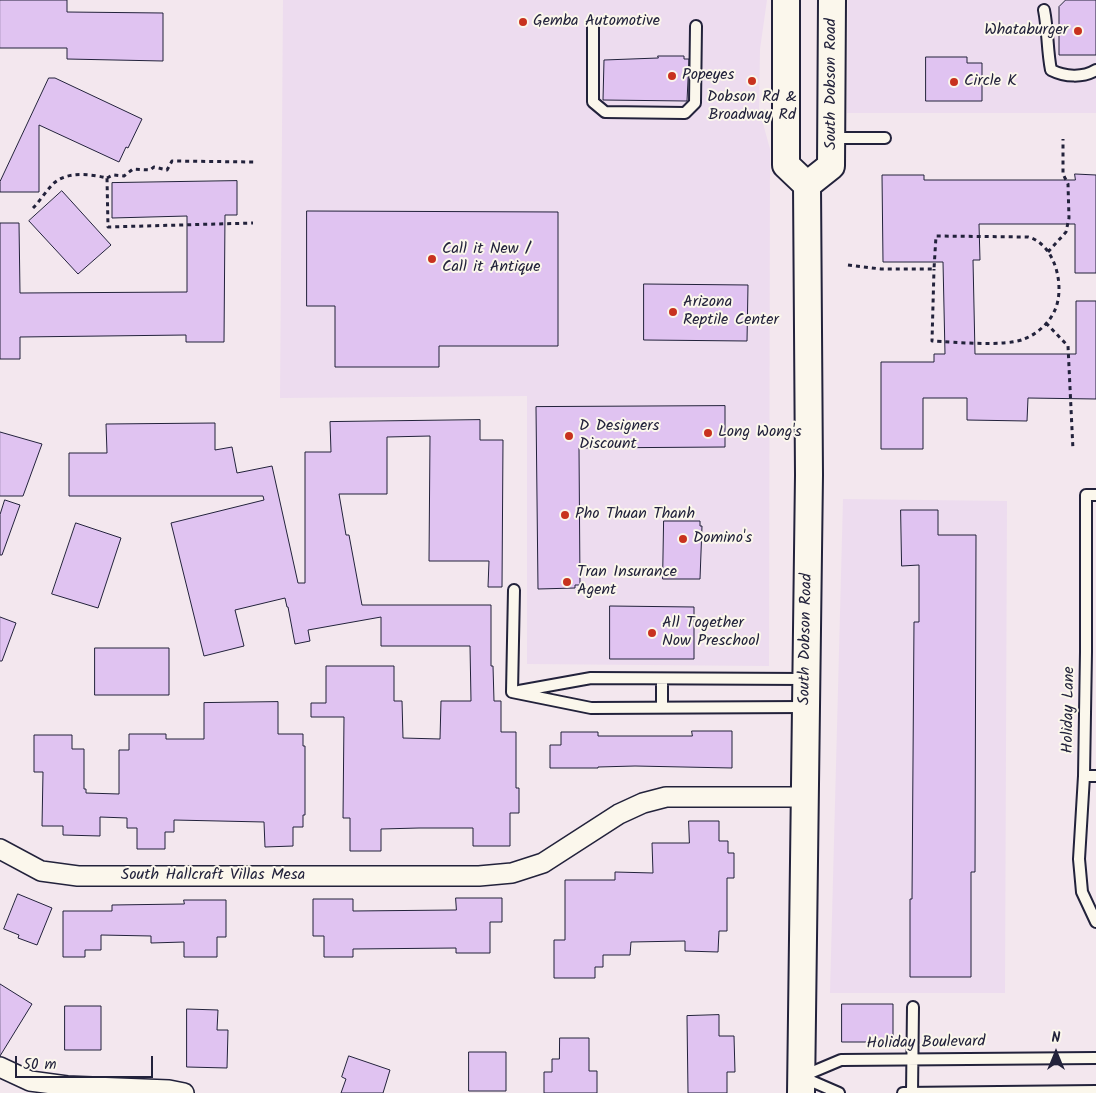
<!DOCTYPE html>
<style>
body{margin:0}
#map{position:relative;width:1096px;height:1093px;overflow:hidden;background:#f3e7ee;font-family:Kalam,sans-serif}
canvas{display:block}
.north{position:absolute;left:1031px;top:1028px;width:50px;height:50px;-webkit-text-stroke:4px #fbf7ec;paint-order:stroke;rotate:0deg;font-size:14px;font-weight:700;line-height:20px;text-align:center;color:#22223b}
.north::after{content:'';display:block;margin:auto;width:18px;height:22px;background:#22223b;clip-path:polygon(50% 0,100% 100%,50% 72%,0 100%)}
.scale{position:absolute;left:15px;top:1056px;width:138px;height:22px;box-sizing:border-box;border:2px solid #22223b;border-top:0;padding-left:6px;font-size:15px;line-height:18px;white-space:nowrap;color:#22223b;-webkit-text-stroke:4px #fbf7ec;paint-order:stroke}
</style>
<div id="map">
<canvas width="1096" height="1093"></canvas>
<div class="north">N</div>
<div class="scale">50 m</div>
</div>
<script>
const c = document.querySelector('canvas').getContext('2d');
c.lineJoin = 'round';
function fillPath(path, color) { c.fillStyle = color; c.fill(path, 'evenodd'); }
function trace(path, color, width, dash) { c.strokeStyle = color; c.lineWidth = width; c.lineCap = dash ? 'butt' : 'round'; c.setLineDash(dash || []); c.stroke(path); }
function label(font, color, halo, rows, align = 'center') {
  c.font = font + ' Kalam,sans-serif'; c.lineWidth = 4; c.setLineDash([]); c.textBaseline = 'middle'; c.strokeStyle = halo; c.fillStyle = color; for (const [text, x, y, turn = 0] of rows) {
    c.save(); c.translate(x, y); c.rotate((+turn || 0) * Math.PI / 180); c.textAlign = isNaN(turn) ? turn : align; if (halo) c.strokeText(text, 0, 0); c.fillText(text, 0, 0); c.restore();
  }
}
fillPath(new Path2D(`
 M 283,0 L 767,0 L 760,49 L 759,109 L 770,149 L 769,666 L 527,664 L 527,396 L 280,398 Z
 M 848,0 L 1096,0 L 1096,113 L 847,113 Z
 M 843,499 L 1007,501 L 1005,993 L 830,993 Z`), '#eddcef');
const building = new Path2D(`
 M 0,0 L 67,0 L 67,12 L 163,13 L 163,61 L 67,59 L 67,48 L 0,48 Z
 M 1066,0 L 1096,0 L 1096,55 L 1059,55 L 1059,7 Z
 M 658,56 L 684,56 L 684,59 L 689,59 L 687,101 L 603,100 L 604,60 L 658,58 Z
 M 926,57 L 967,57 L 967,63 L 982,63 L 982,101 L 926,101 Z
 M 49,78 L 55,78 L 142,119 L 128,148 L 126,147 L 119,162 L 39,125 L 39,192 L 0,192 L 0,182 Z
 M 1075,174 L 1096,175 L 1096,273 L 1075,273 L 1075,224 L 979,224 L 980,260 L 973,260 L 975,354 L 1076,354 L 1076,301 L 1096,301 L 1096,399 L 1028,398 L 1027,421 L 967,420 L 967,398 L 923,398 L 923,449 L 881,449 L 881,362 L 934,362 L 934,354 L 945,354 L 943,262 L 883,262 L 882,175 L 924,175 L 924,180 L 1075,180 Z
 M 237,181 L 237,215 L 225,215 L 224,342 L 186,342 L 186,335 L 20,337 L 20,359 L 0,359 L 0,223 L 19,223 L 20,293 L 187,292 L 187,216 L 112,218 L 112,183 Z
 M 62,191 L 111,245 L 78,274 L 29,221 Z
 M 307,211 L 558,212 L 558,346 L 439,346 L 439,367 L 335,367 L 335,306 L 307,306 Z
 M 644,284 L 748,285 L 747,341 L 644,340 Z
 M 725,406 L 725,447 L 579,448 L 580,585 L 575,585 L 575,588 L 538,589 L 536,407 Z
 M 480,420 L 480,440 L 503,440 L 502,587 L 488,587 L 489,561 L 429,561 L 430,436 L 387,437 L 387,494 L 339,494 L 346,535 L 349,535 L 362,605 L 491,605 L 491,666 L 493,666 L 494,701 L 501,701 L 501,732 L 516,732 L 516,788 L 519,788 L 519,813 L 510,813 L 510,846 L 473,846 L 473,828 L 419,828 L 381,829 L 381,851 L 350,851 L 350,818 L 343,818 L 344,717 L 311,717 L 311,703 L 326,703 L 326,666 L 394,666 L 394,701 L 402,701 L 403,738 L 440,739 L 441,701 L 471,701 L 470,646 L 381,646 L 381,617 L 308,630 L 310,641 L 295,644 L 288,607 L 287,607 L 285,598 L 235,610 L 244,646 L 204,656 L 171,523 L 264,500 L 263,496 L 69,496 L 69,453 L 107,453 L 106,424 L 215,423 L 215,450 L 232,447 L 237,473 L 272,466 L 298,583 L 305,583 L 305,452 L 331,452 L 330,422 Z
 M 0,432 L 42,444 L 23,496 L 0,496 Z
 M 5,500 L 20,505 L 2,555 L 0,555 L 0,515 Z
 M 901,510 L 938,510 L 938,535 L 976,535 L 975,872 L 971,872 L 971,977 L 910,977 L 910,899 L 912,899 L 914,622 L 919,622 L 919,565 L 902,566 Z
 M 664,521 L 700,521 L 700,526 L 702,526 L 700,579 L 663,579 Z
 M 76,523 L 121,538 L 98,608 L 52,594 Z
 M 610,606 L 694,607 L 694,659 L 610,659 Z
 M 0,617 L 16,623 L 2,661 L 0,661 Z
 M 95,648 L 169,648 L 169,695 L 95,695 Z
 M 278,702 L 278,734 L 303,734 L 303,746 L 305,746 L 305,815 L 303,815 L 303,827 L 293,827 L 293,846 L 265,847 L 264,822 L 174,820 L 174,832 L 165,832 L 165,849 L 137,849 L 137,828 L 127,828 L 127,818 L 100,817 L 100,836 L 63,835 L 63,826 L 42,826 L 43,772 L 34,772 L 34,735 L 72,735 L 72,749 L 84,749 L 84,789 L 86,789 L 86,793 L 119,794 L 119,750 L 129,750 L 129,734 L 166,734 L 166,739 L 204,739 L 204,703 Z
 M 692,731 L 732,731 L 732,768 L 635,766 L 598,767 L 598,768 L 550,768 L 550,745 L 561,745 L 561,732 L 598,732 L 598,736 L 692,736 Z
 M 689,821 L 719,821 L 719,841 L 728,841 L 728,853 L 734,853 L 734,878 L 727,878 L 727,931 L 719,931 L 718,952 L 685,951 L 685,941 L 631,942 L 630,955 L 603,955 L 603,967 L 595,967 L 595,978 L 554,978 L 554,940 L 565,940 L 565,880 L 615,880 L 615,872 L 653,873 L 652,843 L 689,843 Z
 M 18,894 L 52,908 L 37,945 L 18,938 L 19,935 L 4,929 Z
 M 456,898 L 502,898 L 502,922 L 490,922 L 490,953 L 456,953 L 456,948 L 353,949 L 353,957 L 324,957 L 324,936 L 313,936 L 313,899 L 353,899 L 353,911 L 456,910 Z
 M 184,900 L 226,900 L 226,937 L 217,937 L 217,957 L 184,957 L 184,942 L 151,943 L 151,936 L 101,935 L 101,950 L 85,950 L 85,957 L 63,957 L 63,911 L 112,911 L 112,905 L 184,904 Z
 M 0,984 L 32,1004 L 0,1056 Z
 M 842,1004 L 893,1004 L 893,1042 L 842,1042 Z
 M 65,1006 L 101,1006 L 101,1050 L 65,1050 Z
 M 187,1009 L 218,1010 L 217,1030 L 228,1030 L 227,1068 L 187,1067 Z
 M 719,1015 L 719,1036 L 734,1036 L 735,1072 L 727,1072 L 727,1093 L 688,1093 L 687,1016 Z
 M 560,1038 L 589,1038 L 589,1071 L 597,1071 L 597,1093 L 544,1093 L 544,1072 L 552,1072 L 552,1059 L 559,1059 Z
 M 469,1052 L 506,1052 L 506,1091 L 469,1091 Z
 M 349,1056 L 390,1070 L 383,1093 L 341,1093 L 346,1079 L 342,1077 Z`);
fillPath(building, '#e0c3f1');
trace(building, '#22223b', 1);
const lane = new Path2D(`
 M 1044,10 C 1048,30 1047,50 1051,70 C 1065,77 1083,78 1096,70
 M 593,24 L 593,102 L 605,112 L 685,113 L 695,103 L 696,26
 M 832,138 L 885,138
 M 1096,495 L 1086,495 L 1086,652 L 1084,776 L 1079,859 L 1082,892 L 1096,922
 M 519,691 L 591,678 L 806,679
 M 512,692 L 591,708 L 805,707
 M 512,692 L 514,590
 M 662,707 L 662,679
 M 1084,776 L 1096,776
 M 803,1076 L 841,1060 L 1096,1058
 M 802,1077 L 839,1093
 M 903,1093 L 1096,1091
 M 912,1093 L 913,1007`);
const street = new Path2D(`
 M 0,849 L 41,871 L 78,876 L 479,876 L 512,873 L 543,863 L 619,814 L 643,803 L 666,797 L 806,797
 M 0,1067 L 30,1081 L 67,1086 L 169,1090 L 184,1093`);
const secondary = new Path2D(`
 M 786,0 L 786,165 L 807,185 L 809,475 L 801,1093
 M 807,185 L 831,166 L 832,0`);
trace(lane, '#22223b', 14);
trace(street, '#22223b', 22);
trace(secondary, '#22223b', 30);
trace(new Path2D(`
 M 107,178 L 113,175 L 124,176 L 133,169 L 150,170 L 154,167 L 167,170 L 172,161 L 254,162
 M 33,208 C 40,201 46,191 53,184 C 66,171 91,174 107,178 L 108,227 L 253,223
 M 1048,252 L 1066,232 L 1069,218 L 1068,184 L 1063,174 L 1063,139
 M 848,265 L 881,269 L 934,269 L 936,236 L 1028,237 C 1056,244 1066,289 1054,312 C 1048,324 1037,334 1024,339 C 1006,347 954,342 932,341 L 934,269
 M 1046,323 L 1068,346 L 1073,450`), '#22223b', 3, [4, 4]);
trace(lane, '#fbf7ec', 10);
trace(street, '#fbf7ec', 19);
trace(secondary, '#fbf7ec', 26);
for (const [x, y, r, color] of [
 [523,22,5,"#c8321e"],
 [1078,31,5,"#c8321e"],
 [672,76,5,"#c8321e"],
 [752,81,5,"#c8321e"],
 [954,82,5,"#c8321e"],
 [432,259,5,"#c8321e"],
 [673,312,5,"#c8321e"],
 [708,433,5,"#c8321e"],
 [569,436,5,"#c8321e"],
 [565,515,5,"#c8321e"],
 [683,539,5,"#c8321e"],
 [567,582,5,"#c8321e"],
 [652,633,5,"#c8321e"]
]) { const dot = new Path2D(); dot.arc(x, y, r, 0, 2 * Math.PI); c.fillStyle = color; c.fill(dot); trace(dot, '#fbf7ec', 2); }
label('16px', '#22223b', '#fbf7ec', [
 ["Gemba Automotive",533,22],
 ["Whataburger",1068,31,"right"],
 ["Popeyes",682,76],
 ["Circle K",964,82],
 ["Dobson Rd &",752,98,"center"],
 ["Broadway Rd",752,116,"center"],
 ["Call it New /",442,250],
 ["Call it Antique",442,268],
 ["Arizona",683,303],
 ["Reptile Center",683,321],
 ["D Designers",579,427],
 ["Discount",579,445],
 ["Long Wong's",718,433],
 ["Pho Thuan Thanh",575,515],
 ["Domino's",693,539],
 ["Tran Insurance",577,573],
 ["Agent",577,591],
 ["All Together",662,624],
 ["Now Preschool",662,642]
], 'left');
label('16px', '#22223b', '#fbf7ec', [
 ["South Dobson Road",832,84,-90],
 ["South Dobson Road",807,639,-89],
 ["Holiday Lane",1070,710,-89],
 ["South Hallcraft Villas Mesa",213,876],
 ["Holiday Boulevard",926,1044,-1]
]);
</script>
